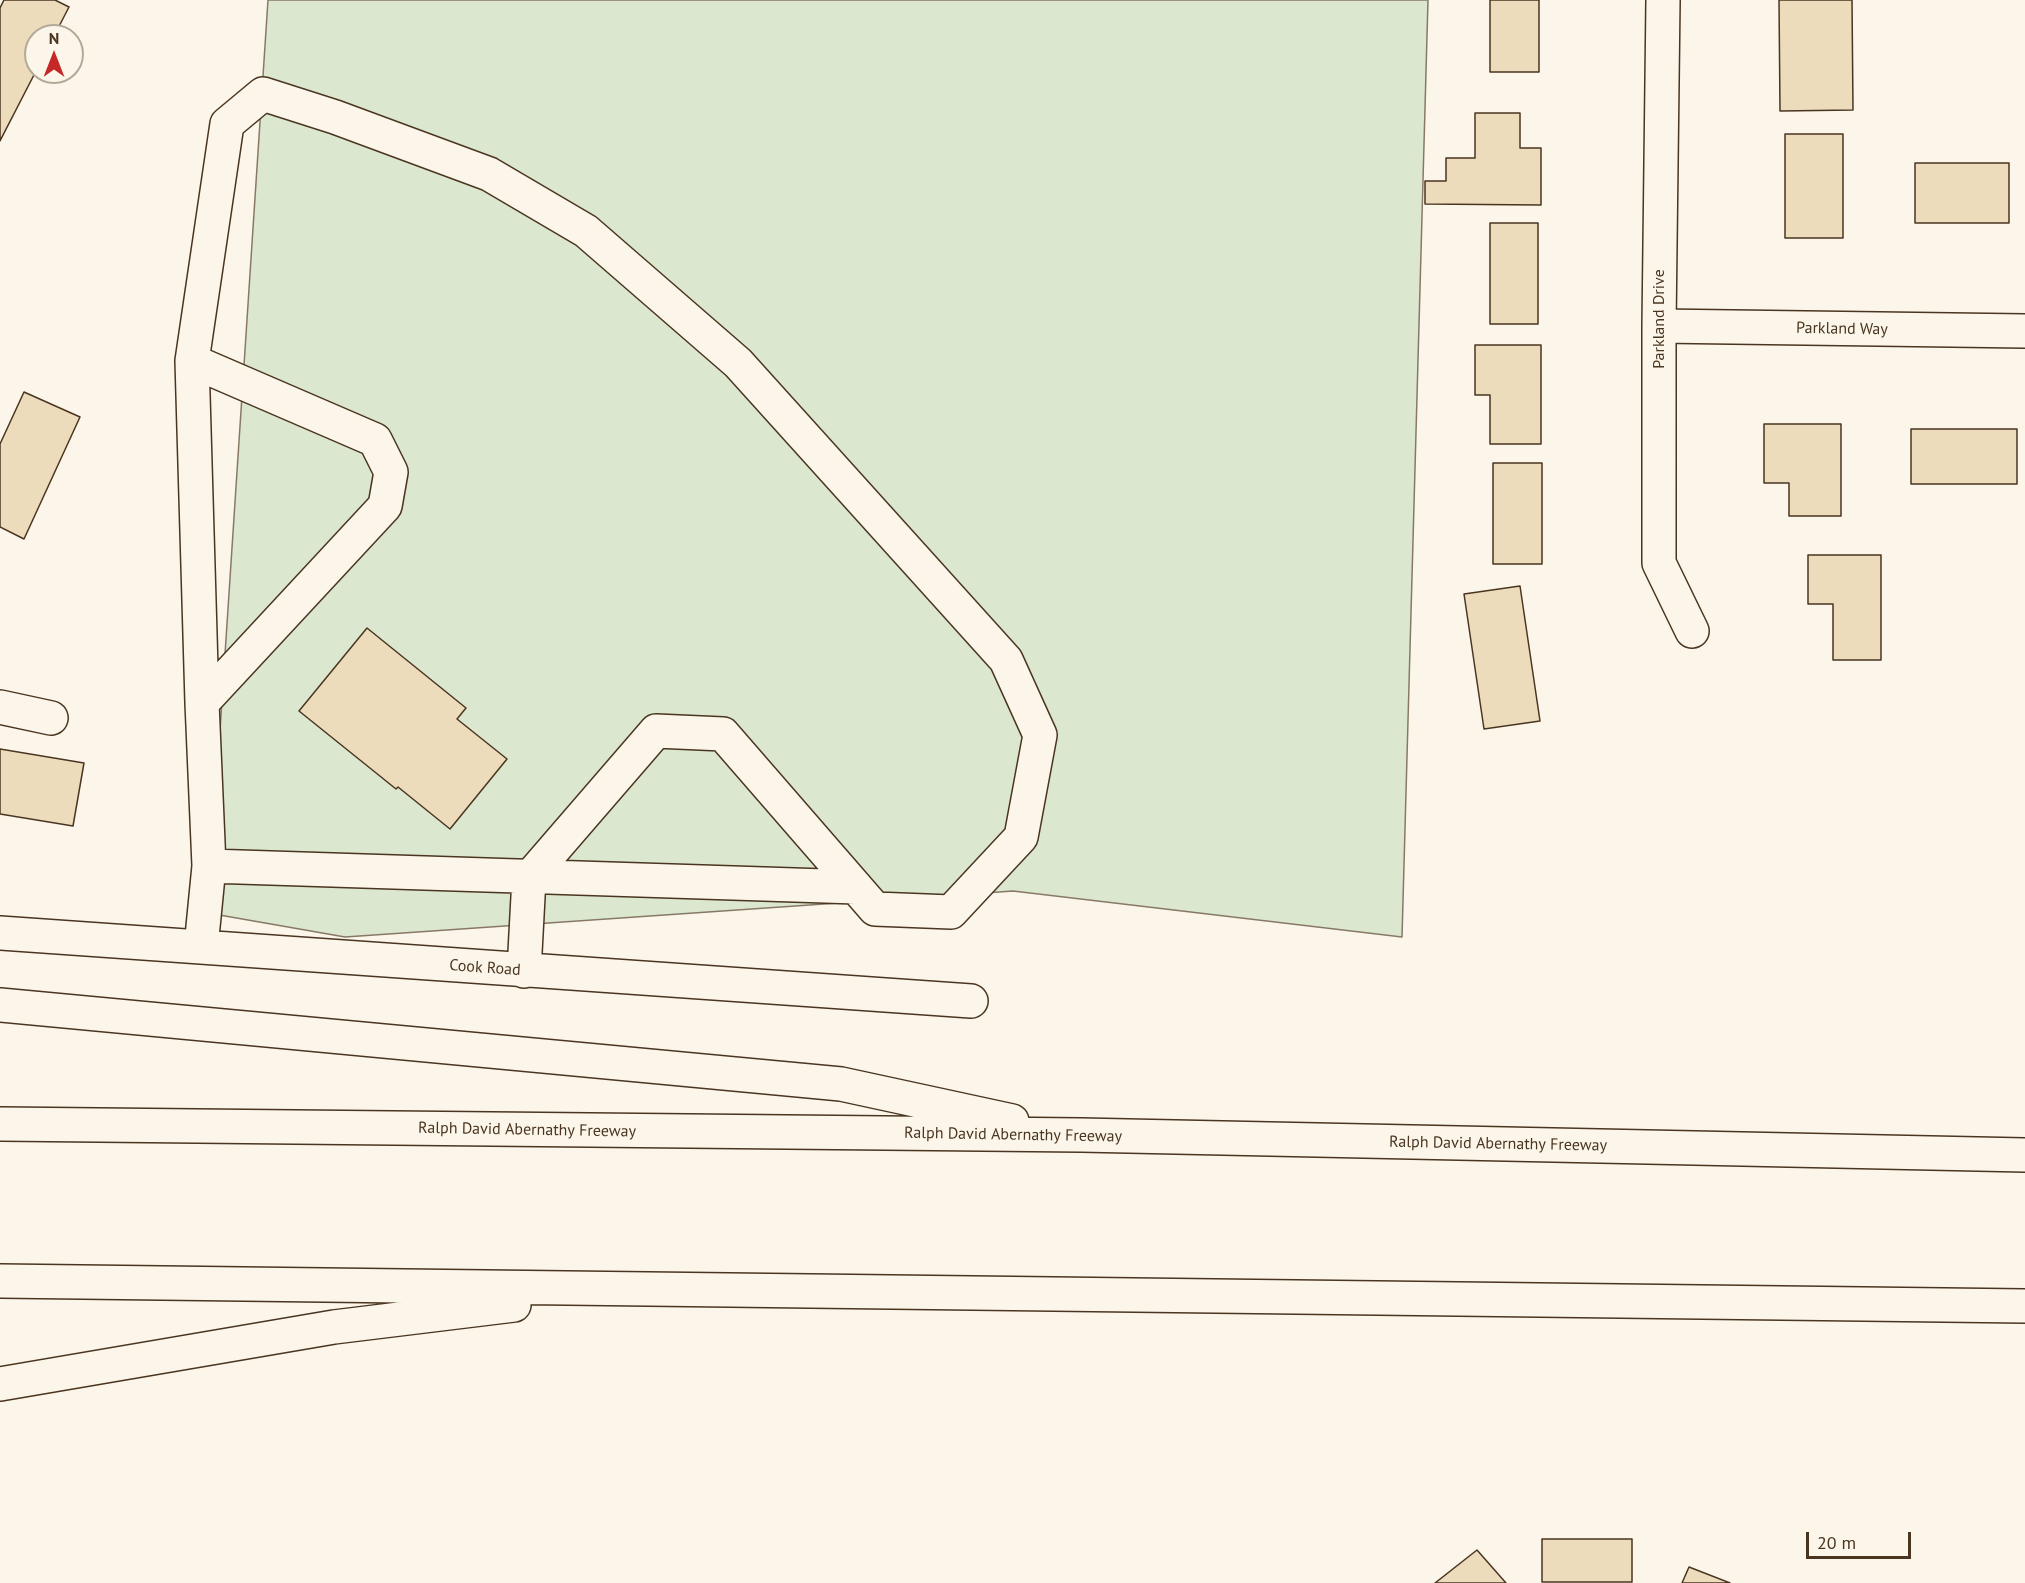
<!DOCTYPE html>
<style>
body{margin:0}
#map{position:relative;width:2025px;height:1583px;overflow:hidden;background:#fbf6e9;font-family:"PT Sans",sans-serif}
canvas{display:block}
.north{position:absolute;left:24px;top:24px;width:60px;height:60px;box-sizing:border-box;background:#fbf6e9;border:2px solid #b4a999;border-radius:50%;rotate:0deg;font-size:16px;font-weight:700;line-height:24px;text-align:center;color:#4a3520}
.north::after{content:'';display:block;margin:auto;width:21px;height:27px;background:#c62828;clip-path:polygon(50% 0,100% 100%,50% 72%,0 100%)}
.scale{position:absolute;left:1806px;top:1532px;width:105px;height:27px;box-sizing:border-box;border:3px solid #4a3520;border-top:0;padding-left:8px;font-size:18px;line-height:21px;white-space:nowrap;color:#4a3520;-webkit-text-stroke:4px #fbf6e9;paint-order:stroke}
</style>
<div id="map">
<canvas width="2025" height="1583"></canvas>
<div class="north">N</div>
<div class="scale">20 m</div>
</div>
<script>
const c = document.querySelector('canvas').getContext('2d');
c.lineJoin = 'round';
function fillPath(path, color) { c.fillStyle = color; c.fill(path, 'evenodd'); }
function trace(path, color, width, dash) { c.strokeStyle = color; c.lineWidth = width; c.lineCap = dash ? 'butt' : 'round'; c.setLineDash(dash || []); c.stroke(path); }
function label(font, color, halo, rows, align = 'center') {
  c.font = font + ' "PT Sans",sans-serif'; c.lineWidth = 4.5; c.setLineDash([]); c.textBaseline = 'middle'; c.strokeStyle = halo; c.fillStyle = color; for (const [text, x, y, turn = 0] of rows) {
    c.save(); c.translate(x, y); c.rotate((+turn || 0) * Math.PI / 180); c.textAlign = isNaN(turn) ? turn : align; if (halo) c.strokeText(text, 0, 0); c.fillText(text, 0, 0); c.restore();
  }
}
const green = new Path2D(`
 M 268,0 L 1428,0 L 1402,937 L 1013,891 L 345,937 L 208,913 Z`);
fillPath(green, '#dce7d0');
trace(green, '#887966', 1.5);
const building = new Path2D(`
 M 4,0 L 55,0 L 69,7 L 54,36 L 36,36 L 36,71 L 0,141 L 0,8 Z
 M 1490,0 L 1539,0 L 1539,72 L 1490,72 Z
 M 1779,0 L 1852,0 L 1853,110 L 1780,111 Z
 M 1475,113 L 1520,113 L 1520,148 L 1541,148 L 1541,205 L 1425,204 L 1425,181 L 1446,181 L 1446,158 L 1475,158 Z
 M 1785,134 L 1843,134 L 1843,238 L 1785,238 Z
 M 1915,163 L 2009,163 L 2009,223 L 1915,223 Z
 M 1490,223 L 1538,223 L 1538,324 L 1490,324 Z
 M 1475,345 L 1541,345 L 1541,444 L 1490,444 L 1490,395 L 1475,395 Z
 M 24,392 L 80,417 L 24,539 L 0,527 L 0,444 Z
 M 1764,424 L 1841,424 L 1841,516 L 1789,516 L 1789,483 L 1764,483 Z
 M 1911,429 L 2017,429 L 2017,484 L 1911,484 Z
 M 1493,463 L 1542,463 L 1542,564 L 1493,564 Z
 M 1808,555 L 1881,555 L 1881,660 L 1833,660 L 1833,604 L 1808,604 Z
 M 1520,586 L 1540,721 L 1484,729 L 1464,594 Z
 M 367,628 L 466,708 L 457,719 L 507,759 L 450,829 L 398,787 L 396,789 L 299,711 Z
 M 0,749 L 84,763 L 73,826 L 0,814 Z
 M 1542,1539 L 1632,1539 L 1632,1582 L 1542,1582 Z
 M 1477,1550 L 1506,1583 L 1435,1583 Z
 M 1689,1567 L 1730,1583 L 1682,1583 Z`);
fillPath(building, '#ecdcbc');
trace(building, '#4a3520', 1.5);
const minor = new Path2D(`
 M 1663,0 L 1659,326 L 1659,563 L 1692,631
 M 1659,326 L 2025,331
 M 192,361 L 202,703
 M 0,707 L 51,718
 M 209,866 L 202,703 L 385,506 L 391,472 L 375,440 L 192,361 L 227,124 L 263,94 L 335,117 L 489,174 L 586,231 L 738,363 L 1006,660 L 1040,735 L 1021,837 L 951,912 L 875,909 L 723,734 L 656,731 L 529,878 L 524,971
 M 0,933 L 971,1001
 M 201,947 L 209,866 L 856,887`);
const highway = new Path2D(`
 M 0,1005 L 841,1084 L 1012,1121
 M 0,1124 L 1081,1135 L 2025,1155
 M 0,1281 L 2025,1306
 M 0,1384 L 334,1327 L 514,1305`);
trace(minor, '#4a3520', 36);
trace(highway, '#4a3520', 36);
trace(minor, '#fbf6e9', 33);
trace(highway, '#fbf6e9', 33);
label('16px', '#4a3520', '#fbf6e9', [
 ["Parkland Drive",1659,319,-90],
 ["Parkland Way",1842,329,1],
 ["Cook Road",485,968,4],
 ["Ralph David Abernathy Freeway",527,1130,1],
 ["Ralph David Abernathy Freeway",1013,1135,1],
 ["Ralph David Abernathy Freeway",1498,1144,1]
]);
</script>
